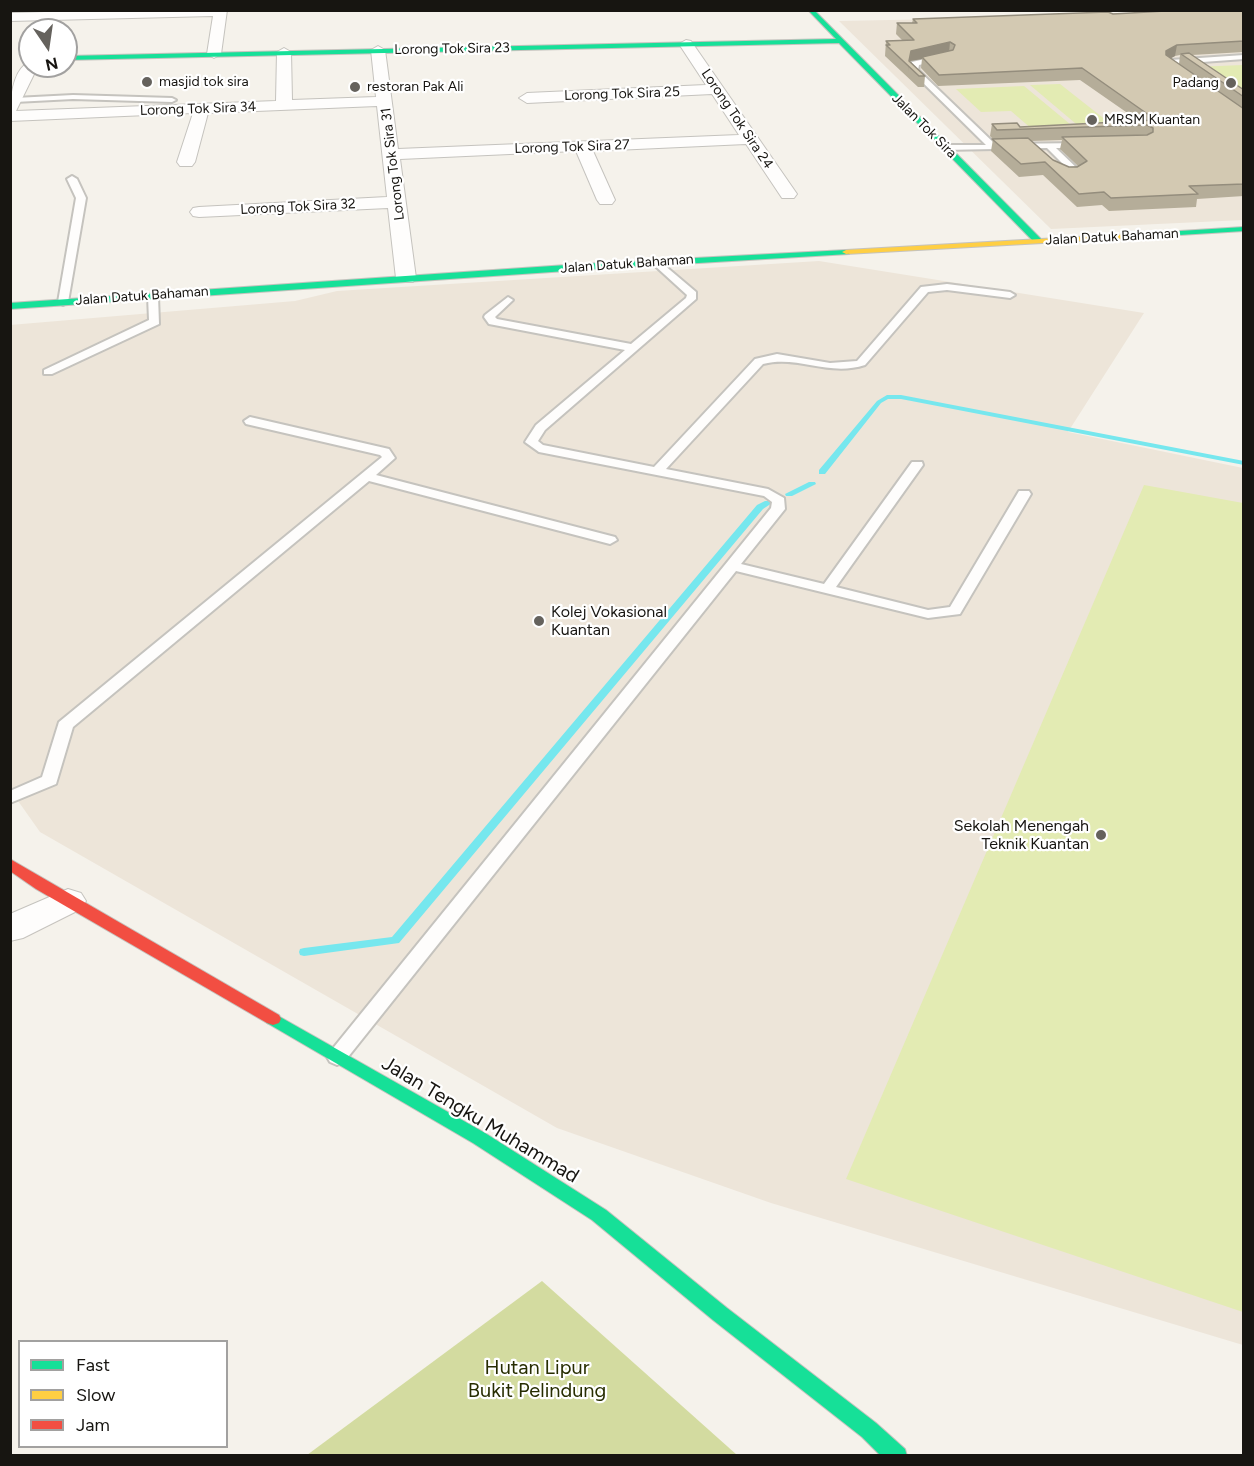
<!DOCTYPE html>
<style>
body{margin:0}
#map{position:relative;width:1254px;height:1466px;overflow:hidden;background:#f5f2eb;font-family:Figtree,sans-serif}
canvas{display:block}
.frame{position:absolute;inset:0;border:12px solid #171511;pointer-events:none}
.legend{position:absolute;left:18px;top:1340px;width:210px;height:108px;box-sizing:border-box;background:#fff;border:2px solid #a2a1a0;margin:0;padding:8px 10px;list-style:none;font-size:18px;color:#171511}
.legend li{display:flex;align-items:center;gap:12px;height:30px}
.legend b{width:30px;border:2px solid #a2a1a0}
.north{position:absolute;left:18px;top:18px;width:60px;height:60px;box-sizing:border-box;background:#fff;border:2px solid #a2a1a0;border-radius:50%;rotate:167deg;font-size:16px;font-weight:700;line-height:24px;text-align:center;color:#171511}
.north::after{content:'';display:block;margin:auto;width:21px;height:27px;background:#65625d;clip-path:polygon(50% 0,100% 100%,50% 72%,0 100%)}
</style>
<div id="map">
<canvas width="1254" height="1466"></canvas>
<div class="frame"></div>
<ul class="legend">
<li><b style="height:8px;background:#16e098"></b>Fast</li>
<li><b style="height:8px;background:#ffcf43"></b>Slow</li>
<li><b style="height:8px;background:#f24e42"></b>Jam</li>
</ul>
<div class="north">N</div>
</div>
<script>
const c = document.querySelector('canvas').getContext('2d');
c.lineJoin = 'round';
function fillPath(path, color) { c.fillStyle = color; c.fill(path, 'evenodd'); }
function trace(path, color, width, dash) { c.strokeStyle = color; c.lineWidth = width; c.lineCap = dash ? 'butt' : 'round'; c.setLineDash(dash || []); c.stroke(path); }
function label(font, color, halo, rows, align = 'center') {
  c.font = font + ' Figtree,sans-serif'; c.lineWidth = 4.5; c.setLineDash([]); c.textBaseline = 'middle'; c.strokeStyle = halo; c.fillStyle = color; for (const [text, x, y, turn = 0] of rows) {
    c.save(); c.translate(x, y); c.rotate((+turn || 0) * Math.PI / 180); c.textAlign = isNaN(turn) ? turn : align; if (halo) c.strokeText(text, 0, 0); c.fillText(text, 0, 0); c.restore();
  }
}
fillPath(new Path2D(`
 M 1243,13 L 1243,220 L 1051,229 L 839,21 Z
 M 819,261 L 1144,313 L 1068,432 L 1243,468 L 1243,1345 L 771,1203 L 557,1128 L 40,832 L 11,791 L 10,325 L 295,301 L 337,291 Z`), '#ede5d9');
fillPath(new Path2D(`
 M 1243,65 L 1243,100 L 1194,67 Z
 M 1060,84 L 1121,132 L 1088,134 L 1030,85 Z
 M 1024,86 L 1082,134 L 1040,136 L 1011,111 L 981,112 L 956,89 Z
 M 1144,485 L 1243,503 L 1243,1312 L 846,1179 Z`), '#e3ebb3');
fillPath(new Path2D(`
 M 542,1281 L 737,1455 L 307,1455 Z`), '#d3dba0');
fillPath(new Path2D(`
 M 887,395 L 901,395 L 1244,461 L 1244,465 L 901,399 L 888,399 L 881,403 L 825,474 L 819,474 L 819,470 L 877,401 Z
 M 809,482 L 815,482 L 816,484 L 792,496 L 786,496 L 785,494 Z
 M 765,501 L 768,501 L 772,503 L 763,509 L 399,943 L 304,956 L 300,955 L 299,952 L 300,949 L 304,948 L 392,937 L 757,505 Z`), '#76e7ee');
const lane = new Path2D(`
 M 942,55 L 946,57 L 945,59 L 919,65 L 918,70 L 995,144 L 1087,143 L 1087,147 L 1084,148 L 1056,148 L 1081,172 L 1081,176 L 1063,177 L 1063,173 L 1071,172 L 1047,148 L 943,150 L 942,148 L 946,145 L 986,145 L 910,70 L 912,62 Z
 M 1244,55 L 1244,59 L 1175,64 L 1186,74 L 1182,76 L 1170,69 L 1166,62 L 1170,60 Z
 M 73,95 L 172,98 L 176,100 L 172,102 L 73,99 L 15,102 L 11,100 L 15,98 Z
 M 72,176 L 77,179 L 86,198 L 68,302 L 63,305 L 58,302 L 76,198 L 67,179 Z
 M 657,259 L 696,292 L 696,299 L 545,430 L 538,441 L 543,445 L 654,467 L 755,359 L 777,354 L 830,363 L 857,361 L 921,287 L 947,284 L 1010,292 L 1015,295 L 1010,298 L 947,290 L 928,292 L 865,365 C 828,377 799,355 763,364 L 666,469 L 768,489 L 784,498 L 785,509 L 741,564 L 824,584 L 912,462 L 922,462 L 923,465 L 836,587 L 928,610 L 950,607 L 1019,491 L 1029,491 L 1031,494 L 960,614 L 928,618 L 736,571 L 344,1062 L 337,1065 L 330,1062 L 327,1057 L 330,1052 L 771,508 L 772,502 L 764,496 L 539,452 L 525,442 L 536,425 L 625,350 L 489,324 L 484,317 L 485,315 L 508,297 L 513,300 L 495,317 L 497,319 L 631,344 L 686,298 L 687,295 L 653,264 L 652,262 Z
 M 153,293 L 158,296 L 159,324 L 52,374 L 44,374 L 44,370 L 149,320 L 148,296 Z
 M 250,417 L 389,449 L 395,458 L 376,475 L 615,537 L 617,540 L 610,544 L 369,481 L 73,727 L 56,784 L 10,803 L 10,791 L 42,777 L 59,722 L 382,457 L 380,455 L 246,424 L 244,421 Z`);
const street = new Path2D(`
 M 115,10 L 227,10 L 221,54 L 214,58 L 207,54 L 213,16 L 10,21 L 10,13 Z
 M 686,40 L 691,41 L 797,194 L 794,198 L 782,198 L 746,144 L 593,151 L 615,200 L 612,204 L 600,204 L 597,200 L 576,151 L 400,159 L 416,278 L 413,282 L 399,282 L 396,278 L 388,208 L 199,217 L 193,216 L 190,212 L 193,208 L 199,207 L 387,197 L 377,106 L 208,113 L 195,162 L 192,166 L 180,166 L 177,162 L 193,113 L 10,121 C 10,104 11,69 30,62 L 30,66 L 38,66 L 16,111 L 276,101 L 277,52 L 284,48 L 291,52 L 292,100 L 376,97 L 371,50 L 378,46 L 385,50 L 398,149 L 739,135 L 712,94 L 527,103 L 519,98 L 527,93 L 706,85 L 679,44 Z
 M 68,889 L 81,893 L 86,901 L 81,909 L 23,938 L 10,941 L 10,914 Z`);
const fast = new Path2D(`
 M 808,10 L 814,10 L 1041,239 L 1041,243 L 1035,243 L 839,43 L 66,60 L 66,56 L 836,39 Z
 M 1244,227 L 1244,231 L 1147,237 L 1143,235 L 1147,233 Z
 M 846,250 L 849,250 L 849,254 L 581,270 L 10,309 L 10,303 L 581,264 Z
 M 273,1013 L 485,1133 L 606,1210 L 727,1308 L 876,1423 L 905,1449 L 907,1456 L 881,1456 L 862,1437 L 713,1320 L 592,1220 L 473,1143 L 267,1023 L 265,1019 L 267,1015 Z`);
const slow = new Path2D(`
 M 1147,233 L 1150,233 L 1150,237 L 846,254 L 842,252 L 846,250 Z`);
const jam = new Path2D(`
 M 10,859 L 279,1015 L 281,1019 L 279,1023 L 273,1025 L 267,1023 L 36,889 L 10,871 Z`);
trace(lane, '#c5c3be', 4);
trace(street, '#c5c3be', 2);
trace(fast, '#c5c3be', 2);
trace(slow, '#c5c3be', 2);
trace(jam, '#c5c3be', 2);
fillPath(lane, '#fefdfc');
fillPath(street, '#fefdfc');
fillPath(fast, '#16e098');
fillPath(slow, '#ffcf43');
fillPath(jam, '#f24e42');
fillPath(new Path2D(`
 M 1244,10 L 1244,52 L 1192,55 L 1244,90 L 1244,196 L 1197,199 L 1196,207 L 1109,211 L 1102,205 L 1077,207 L 1043,175 L 1019,177 L 991,151 L 993,139 L 990,136 L 992,124 L 1020,127 L 1139,121 L 1080,80 L 938,86 L 921,68 L 922,59 L 910,61 L 925,76 L 924,87 L 918,87 L 885,56 L 886,41 L 902,40 L 896,34 L 897,23 L 912,23 L 913,19 ZM 1180,55 L 1179,64 L 1171,58 L 1175,56 ZM 1062,140 L 1060,149 L 1078,166 L 1069,167 L 1053,160 L 1031,141 Z`), '#b5ad99');
fillPath(new Path2D(`
 M 950,42 L 949,53 L 922,57 L 922,59 L 910,61 L 908,72 L 911,51 Z
 M 1177,45 L 1175,56 L 1164,62 L 1166,51 Z`), '#948d7d');
const building = new Path2D(`
 M 1183,10 L 1244,10 L 1244,41 L 1177,45 L 1166,51 L 1166,55 L 1244,109 L 1244,184 L 1189,186 L 1198,194 L 1111,198 L 1104,192 L 1079,194 L 1045,162 L 1021,164 L 992,139 L 1028,138 L 1053,160 L 1069,167 L 1077,167 L 1087,161 L 1062,137 L 1147,135 L 1153,132 L 1153,128 L 1147,125 L 997,130 L 992,124 L 1017,123 L 1020,127 L 1156,120 L 1082,68 L 939,75 L 922,57 L 953,50 L 955,45 L 950,42 L 911,51 L 909,61 L 925,76 L 919,76 L 886,45 L 890,45 L 886,41 L 914,40 L 897,23 L 917,23 L 913,19 L 1108,12 L 1113,14 Z
 M 1189,53 L 1244,90 L 1244,97 L 1181,54 Z`);
fillPath(building, '#d3c9b2');
trace(building, '#948d7d', 1.5);
for (const [x, y, r, color] of [
 [147,82,6,"#65625d"],
 [1231,83,6,"#65625d"],
 [355,87,6,"#65625d"],
 [1092,120,6,"#65625d"],
 [539,621,6,"#65625d"],
 [1101,835,6,"#65625d"]
]) { const dot = new Path2D(); dot.arc(x, y, r, 0, 2 * Math.PI); c.fillStyle = color; c.fill(dot); trace(dot, '#fff', 2); }
label('14px', '#171511', '#fff', [
 ["Lorong Tok Sira 23",452,49,-1],
 ["Lorong Tok Sira 25",622,94,-2],
 ["Lorong Tok Sira 34",198,109,-2],
 ["Lorong Tok Sira 24",737,119,56],
 ["Jalan Tok Sira",924,126,45],
 ["Lorong Tok Sira 27",572,147,-2],
 ["Lorong Tok Sira 31",393,164,-97],
 ["Lorong Tok Sira 32",298,207,-3],
 ["Jalan Datuk Bahaman",1112,237,-3],
 ["Jalan Datuk Bahaman",627,264,-4],
 ["Jalan Datuk Bahaman",142,296,-4]
]);
label('14px', '#171511', '#fff', [
 ["masjid tok sira",159,82],
 ["Padang",1219,83,"right"],
 ["restoran Pak Ali",367,87],
 ["MRSM Kuantan",1104,120]
], 'left');
label('16px', '#171511', '#fff', [
 ["Kolej Vokasional",551,612],
 ["Kuantan",551,630],
 ["Sekolah Menengah",1089,826,"right"],
 ["Teknik Kuantan",1089,844,"right"]
], 'left');
label('20px', '#171511', '#fff', [
 ["Jalan Tengku Muhammad",480,1120,31]
]);
label('20px', '#272d01', '#fff', [
 ["Hutan Lipur",537,1368],
 ["Bukit Pelindung",537,1391]
]);
</script>
